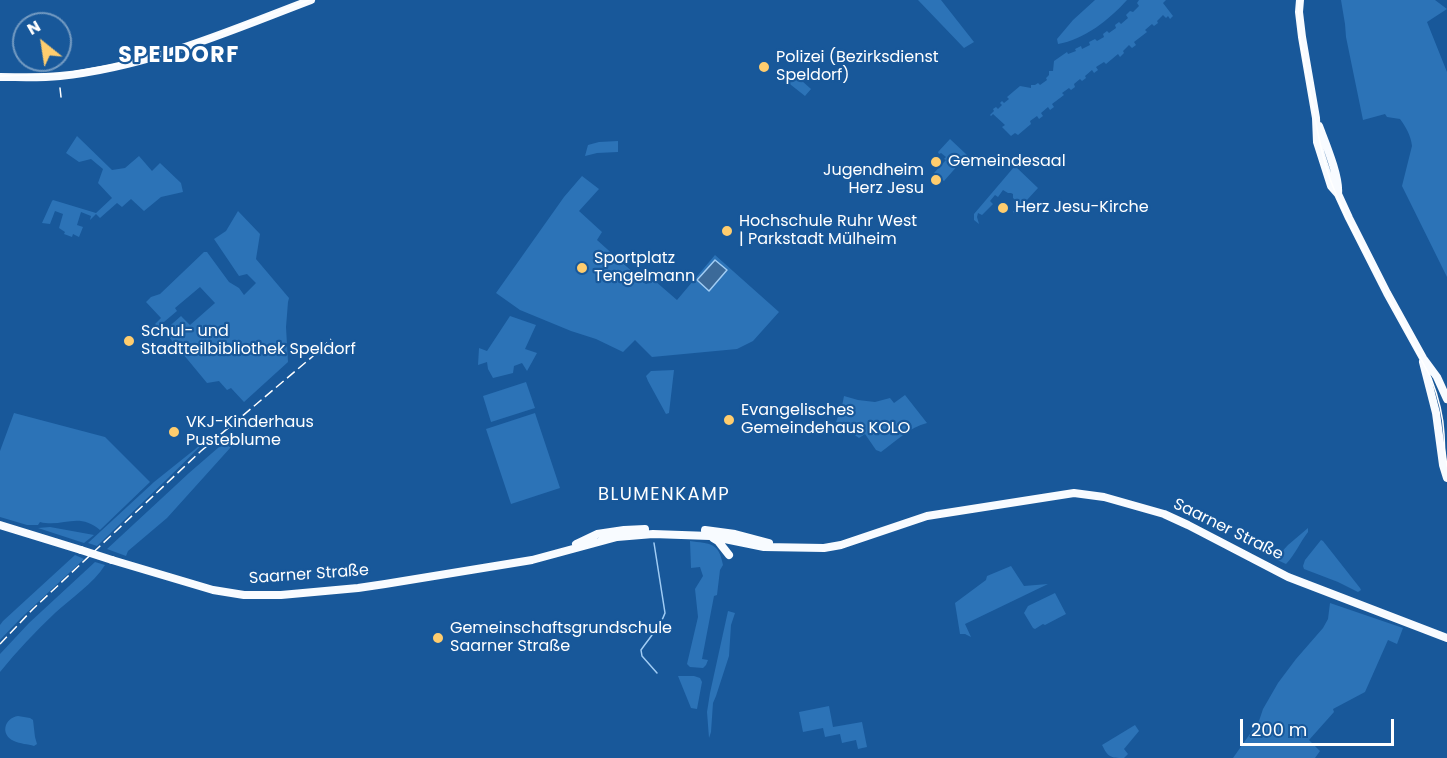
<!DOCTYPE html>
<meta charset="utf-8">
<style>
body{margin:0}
#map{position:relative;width:1447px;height:758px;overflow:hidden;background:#18589a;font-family:Poppins,sans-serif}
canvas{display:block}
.north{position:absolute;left:12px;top:12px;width:60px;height:60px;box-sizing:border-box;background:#18589a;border:2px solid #749bc2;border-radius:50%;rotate:330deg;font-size:16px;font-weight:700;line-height:24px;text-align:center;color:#fff}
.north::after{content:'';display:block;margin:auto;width:21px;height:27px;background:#ffcd6e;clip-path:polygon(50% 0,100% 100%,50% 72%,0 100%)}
.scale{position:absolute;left:1240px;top:719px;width:154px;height:27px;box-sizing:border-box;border:3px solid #fff;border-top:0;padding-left:8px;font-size:18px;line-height:21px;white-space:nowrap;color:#fff;-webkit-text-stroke:4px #18589a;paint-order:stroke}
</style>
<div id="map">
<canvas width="1447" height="758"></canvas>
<div class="north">N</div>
<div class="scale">200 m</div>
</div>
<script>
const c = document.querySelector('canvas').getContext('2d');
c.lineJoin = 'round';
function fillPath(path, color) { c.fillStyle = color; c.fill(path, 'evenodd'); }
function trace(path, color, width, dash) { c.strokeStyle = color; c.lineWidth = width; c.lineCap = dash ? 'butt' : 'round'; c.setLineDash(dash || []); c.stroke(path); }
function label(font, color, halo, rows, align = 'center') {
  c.font = font + ' Poppins,sans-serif'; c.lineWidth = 4.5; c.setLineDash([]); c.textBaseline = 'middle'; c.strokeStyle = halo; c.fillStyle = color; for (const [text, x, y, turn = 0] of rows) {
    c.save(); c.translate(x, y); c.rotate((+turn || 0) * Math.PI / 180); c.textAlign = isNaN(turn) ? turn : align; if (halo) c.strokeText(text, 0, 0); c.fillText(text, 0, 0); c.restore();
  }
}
fillPath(new Path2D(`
 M 918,0 L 941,0 L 974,42 L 964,48 Z
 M 1095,0 L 1127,0 C 1110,19 1084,40 1058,44 L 1057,39 L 1073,20 Z
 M 1139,0 L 1166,0 L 1163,3 L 1173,16 L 1170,19 L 1168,16 L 1166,18 L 1163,15 L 1157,21 L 1158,23 L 1154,26 L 1152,24 L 1145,30 L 1147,32 L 1134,42 L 1136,45 L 1132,48 L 1129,45 L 1123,51 L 1124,53 L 1120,57 L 1118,54 L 1106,64 L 1104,62 L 1096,67 L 1098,70 L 1094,73 L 1092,70 L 1085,76 L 1086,78 L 1082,81 L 1080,79 L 1074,84 L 1075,87 L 1071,90 L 1069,88 L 1062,93 L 1064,95 L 1052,104 L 1054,107 L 1050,110 L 1048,107 L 1041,113 L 1043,116 L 1039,119 L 1037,116 L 1030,121 L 1031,124 L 1018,135 L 1015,133 L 1011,136 L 1002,127 L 1005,125 L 993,114 L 991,116 L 990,115 L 994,111 L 993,109 L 996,107 L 998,109 L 1002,105 L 1000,103 L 1002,101 L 1004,103 L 1009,99 L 1007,97 L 1020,86 L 1031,88 L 1031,85 L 1035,85 L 1038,83 L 1040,85 L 1047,80 L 1046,78 L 1049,75 L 1049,71 L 1053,71 L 1054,61 L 1067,52 L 1068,54 L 1076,51 L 1075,49 L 1081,46 L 1082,49 L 1090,45 L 1089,42 L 1095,39 L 1097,41 L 1104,37 L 1103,34 L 1107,31 L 1109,33 L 1116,28 L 1115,25 L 1119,22 L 1121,24 L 1128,18 L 1126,15 L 1130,11 L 1133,12 L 1139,6 L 1137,3 Z
 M 1341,0 L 1435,0 L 1447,9 L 1427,22 L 1447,72 L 1447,277 L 1402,186 L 1412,146 C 1411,136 1406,127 1400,119 L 1387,117 L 1385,114 L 1363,120 L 1346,37 L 1345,24 Z
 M 793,73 L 811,89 L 805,96 L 786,81 Z
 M 77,136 L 112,170 L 125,168 L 139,156 L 152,171 L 160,163 L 181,183 L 183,192 L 161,197 L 144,211 L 131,199 L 122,207 L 117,203 L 100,218 L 96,214 L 90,220 L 91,216 L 81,212 L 77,225 L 83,227 L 79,237 L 73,234 L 72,237 L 64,234 L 65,232 L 59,228 L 63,214 L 55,211 L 50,224 L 42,223 L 52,201 L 53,200 L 96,213 L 112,198 L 98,183 L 103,169 L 91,159 L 79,162 L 66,153 Z
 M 950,139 L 967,155 L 944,181 L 934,173 L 946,160 L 944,159 L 946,157 L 941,153 L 939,154 L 938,152 Z
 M 618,141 L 618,152 L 597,153 L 585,156 L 588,145 L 599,142 Z
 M 1014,167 L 1016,167 L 1038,188 L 1015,213 L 1013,212 L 1020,204 L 1013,198 L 1013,194 L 1011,193 L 1008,193 L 1003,190 L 998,197 L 995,195 L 990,201 L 993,204 L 982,215 L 978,213 L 977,217 L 979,224 L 974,220 L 974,214 Z
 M 582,176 L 599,189 L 579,211 L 602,232 L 597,240 L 646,284 L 655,281 L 677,300 L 715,255 L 779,312 L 753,341 L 737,349 L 652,357 L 635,340 L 623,352 L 596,339 L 571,331 L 520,310 L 496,293 L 564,197 Z
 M 238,211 L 260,234 L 256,259 L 289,298 L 288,302 L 286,327 L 288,362 L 244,402 L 231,388 L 227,390 L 219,381 L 207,383 L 164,331 L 181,316 L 190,325 L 215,303 L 200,287 L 175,308 L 177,311 L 158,327 L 155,324 L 161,318 L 146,302 L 151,297 L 160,294 L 204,252 L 207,252 L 229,282 L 239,288 L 244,295 L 256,283 L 247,274 L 239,276 L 214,239 L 226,231 Z
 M 510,316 L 536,325 L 525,349 L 537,353 L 527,371 L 522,363 L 514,366 L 513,373 L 493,378 L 488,369 L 487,362 L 478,365 L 479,348 L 487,351 Z
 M 674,370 L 669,413 L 666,414 L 648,381 L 646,376 L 651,371 Z
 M 526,382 L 535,408 L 491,422 L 483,396 Z
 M 905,395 L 927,423 C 910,427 895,442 881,452 L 876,450 L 865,434 L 859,438 L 836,422 L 842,406 L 844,396 L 858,400 L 875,402 L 890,398 L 894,403 Z
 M 14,413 L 105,437 L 150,482 L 100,530 C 78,511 63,528 40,522 L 38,525 L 27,525 L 0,517 L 0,451 Z
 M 535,413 L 560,488 L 511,504 L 486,429 Z
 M 234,434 L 240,437 L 167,518 L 128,551 L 126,556 L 107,549 L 189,473 Z
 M 209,438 L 165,481 L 97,546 L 88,543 L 154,482 Z
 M 50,527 L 94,535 L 84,543 L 38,528 Z
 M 1308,528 L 1308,532 C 1300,542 1295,555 1286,564 L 1273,558 L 1278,556 L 1288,545 Z
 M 1321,540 L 1323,541 L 1360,588 L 1361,590 L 1358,592 L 1338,582 L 1304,569 L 1303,566 L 1305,560 Z
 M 690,541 C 710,544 719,542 723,565 L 720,570 L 717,595 L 714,596 L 702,659 L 708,660 L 706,665 L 703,668 L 690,667 L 687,664 L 698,617 L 695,589 L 703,576 L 700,567 L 691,568 Z
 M 75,555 L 84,559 L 22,617 L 0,640 L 0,625 L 3,621 Z
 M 95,562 L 105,565 C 94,583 70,599 55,613 C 35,632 17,651 0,672 L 0,654 L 29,623 Z
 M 1011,566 L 1024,586 L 1048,584 L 965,624 L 971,637 L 965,634 L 960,634 L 955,603 L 986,580 L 987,576 Z
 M 1055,593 L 1066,614 L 1045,625 L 1043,624 L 1035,629 L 1033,628 L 1024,613 L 1028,606 Z
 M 1330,603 L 1403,628 L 1397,644 L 1388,640 L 1365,692 L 1333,709 L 1334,712 L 1309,740 L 1320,751 L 1315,758 L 1233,758 L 1259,721 L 1263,709 L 1278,683 L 1296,659 L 1323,628 L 1328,619 Z
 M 728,611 L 735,613 L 731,625 L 729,656 L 716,696 L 713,703 L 711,732 L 709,738 L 707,712 L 710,693 Z
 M 678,676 L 694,676 L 700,678 L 702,682 L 697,709 L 691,708 Z
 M 829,706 L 833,727 L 862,722 L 867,747 L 858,749 L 856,740 L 842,743 L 840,734 L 825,737 L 823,728 L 803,732 L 799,712 Z
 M 18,716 L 30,718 L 33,720 L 35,737 L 37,744 L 34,746 C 28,744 20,744 14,741 C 0,735 4,718 18,716 Z
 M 1135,725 L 1139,731 L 1124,749 L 1128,754 L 1124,758 C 1110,758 1108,757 1102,745 Z`), '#2c73b7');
const water = new Path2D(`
 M 715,260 L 727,270 L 709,291 L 697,280 Z`);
fillPath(water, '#3c6a99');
trace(water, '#a0ccf4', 1.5);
trace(new Path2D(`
 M 654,543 L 665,613 C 661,626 649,638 641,650 L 642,656 L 657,673`), '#a0ccf4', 1.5);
trace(new Path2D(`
 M 1300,0 L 1299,12 L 1302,37 L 1316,118 L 1317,142 L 1331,186 L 1338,194 L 1349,218 L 1387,293 L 1423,358 L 1437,377 L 1447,399
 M 0,77 C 20,77 40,78 60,76 C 148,67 229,31 311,0
 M 1319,126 C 1325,142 1340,177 1338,194
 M 1423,362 L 1436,413 L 1443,465 L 1447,478
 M 0,525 L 81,550
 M 705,530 L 735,534 L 769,543
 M 713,538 L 718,541 L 729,555
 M 576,544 L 597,534 L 624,530 L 645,529
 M 112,560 L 213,590 L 244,595 L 281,595 L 358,588 L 385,584 L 532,560 L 617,537 L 653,534 L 710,536 L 764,547 L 824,548 L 841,545 L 927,516 L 1074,493 L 1104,497 L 1164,514 L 1188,525 L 1288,577 L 1447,638`), '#f8fbff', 8);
trace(new Path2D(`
 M 1299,0 C 1296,29 1304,59 1309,87 C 1314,112 1318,138 1325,163 C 1330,183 1339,201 1347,219 L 1431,378 C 1438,396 1443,414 1444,434 C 1444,445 1445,455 1447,466
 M 0,76 L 61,74 L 145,59 L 168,53 L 309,0
 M 60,88 L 61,97`), '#fff', 1.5);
trace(new Path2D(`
 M 0,644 L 33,609 L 201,451 L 312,357 L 331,339`), '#fff', 1.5, [10, 4.5]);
trace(new Path2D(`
 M 81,550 L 112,560`), '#f8fbff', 8);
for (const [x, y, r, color] of [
 [764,67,6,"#ffcd6e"],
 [936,162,6,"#ffcd6e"],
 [936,180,6,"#ffcd6e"],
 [1003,208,6,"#ffcd6e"],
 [727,231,6,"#ffcd6e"],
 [582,268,6,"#ffcd6e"],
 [129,341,6,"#ffcd6e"],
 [729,420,6,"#ffcd6e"],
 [174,432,6,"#ffcd6e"],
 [438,638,6,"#ffcd6e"]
]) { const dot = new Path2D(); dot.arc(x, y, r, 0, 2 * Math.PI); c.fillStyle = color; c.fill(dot); trace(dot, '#18589a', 2); }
label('16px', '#fff', '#18589a', [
 ["Polizei (Bezirksdienst",776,58],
 ["Speldorf)",776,76],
 ["Gemeindesaal",948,162],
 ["Jugendheim",924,171,"right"],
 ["Herz Jesu",924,189,"right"],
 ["Herz Jesu-Kirche",1015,208],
 ["Hochschule Ruhr West",739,222],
 ["| Parkstadt Mülheim",739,240],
 ["Sportplatz",594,259],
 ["Tengelmann",594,277],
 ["Schul- und",141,332],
 ["Stadtteilbibliothek Speldorf",141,350],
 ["Evangelisches",741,411],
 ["Gemeindehaus KOLO",741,429],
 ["VKJ-Kinderhaus",186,423],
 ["Pusteblume",186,441],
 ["Gemeinschaftsgrundschule",450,629],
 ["Saarner Straße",450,647]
], 'left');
label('16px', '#fff', '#18589a', [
 ["Saarner Straße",1228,530,26],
 ["Saarner Straße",309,575,-4]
]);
c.letterSpacing = '1.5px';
label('18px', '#fff', '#18589a', [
 ["BLUMENKAMP",664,495]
]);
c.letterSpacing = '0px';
c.letterSpacing = '1.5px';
label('bold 22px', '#fff', '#18589a', [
 ["SPELDORF",179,56]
]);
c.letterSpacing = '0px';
</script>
